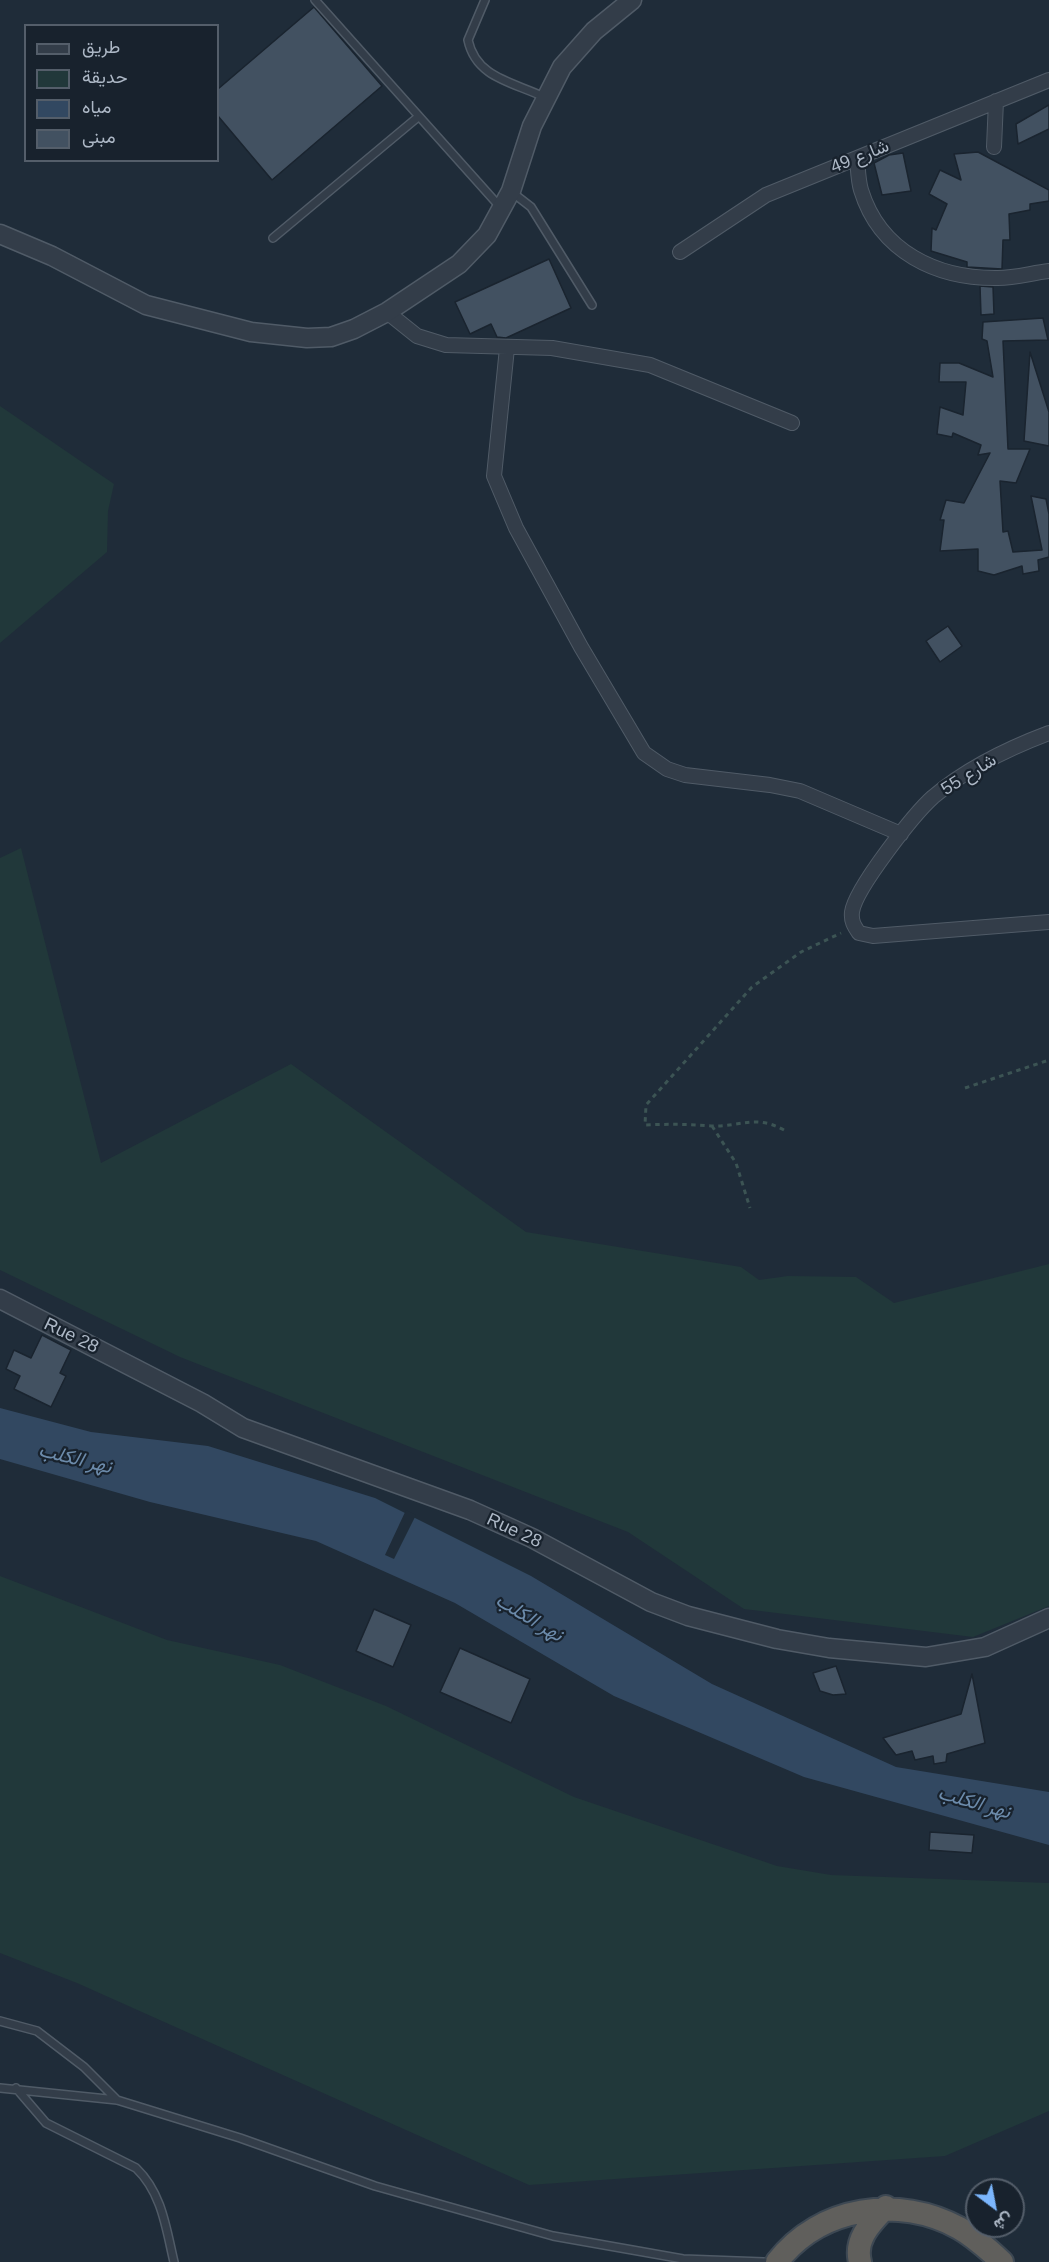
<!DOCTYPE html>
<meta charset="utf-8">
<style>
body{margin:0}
#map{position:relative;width:1049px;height:2262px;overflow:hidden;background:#1f2c39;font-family:Helvetica,Vazirmatn,sans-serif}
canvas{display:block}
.legend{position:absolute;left:24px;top:24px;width:195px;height:138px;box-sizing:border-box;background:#18222d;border:2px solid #545e6a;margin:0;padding:8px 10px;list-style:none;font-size:18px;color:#adb8c6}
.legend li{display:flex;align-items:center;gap:12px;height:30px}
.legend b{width:30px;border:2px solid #545e6a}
.north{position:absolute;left:965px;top:2178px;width:60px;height:60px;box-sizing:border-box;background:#18222d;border:2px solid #545e6a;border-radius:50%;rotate:148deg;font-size:16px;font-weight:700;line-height:24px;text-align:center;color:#adb8c6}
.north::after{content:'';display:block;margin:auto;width:21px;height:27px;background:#7bb6fd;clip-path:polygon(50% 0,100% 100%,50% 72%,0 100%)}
</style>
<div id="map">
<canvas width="1049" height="2262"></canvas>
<ul class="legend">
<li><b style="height:8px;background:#333d49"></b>طريق</li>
<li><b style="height:16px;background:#21383a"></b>حديقة</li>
<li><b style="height:16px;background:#324861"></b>مياه</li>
<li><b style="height:16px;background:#425161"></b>مبنى</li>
</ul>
<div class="north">ش</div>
</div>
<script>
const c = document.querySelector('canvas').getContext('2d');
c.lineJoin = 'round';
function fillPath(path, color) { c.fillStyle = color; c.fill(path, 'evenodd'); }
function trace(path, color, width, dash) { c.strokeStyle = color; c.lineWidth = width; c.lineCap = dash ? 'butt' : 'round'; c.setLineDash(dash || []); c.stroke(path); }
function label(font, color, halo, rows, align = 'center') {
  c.font = font + ' Helvetica,Vazirmatn,sans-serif'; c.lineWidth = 4.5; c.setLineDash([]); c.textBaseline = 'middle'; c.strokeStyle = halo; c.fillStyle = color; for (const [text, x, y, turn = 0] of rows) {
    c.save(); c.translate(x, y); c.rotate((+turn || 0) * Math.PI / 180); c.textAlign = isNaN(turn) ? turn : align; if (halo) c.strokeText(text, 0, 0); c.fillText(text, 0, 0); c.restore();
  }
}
fillPath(new Path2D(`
 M 0,406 L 114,484 L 108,511 L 107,552 L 0,643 Z
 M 21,848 L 101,1163 L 291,1064 L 526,1232 L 741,1267 L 759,1280 L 788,1276 L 856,1277 L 894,1303 L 1049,1264 L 1049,1606 L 973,1637 L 744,1609 L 628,1532 L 180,1357 L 0,1270 L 0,858 Z
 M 0,1576 L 167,1640 L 280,1665 L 386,1706 L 574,1797 L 777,1866 L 831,1875 L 1049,1883 L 1049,2111 L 945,2156 L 529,2185 L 77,1983 L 0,1953 Z`), '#21383a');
fillPath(new Path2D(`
 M 0,1408 L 91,1432 L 208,1446 L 375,1498 L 531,1576 L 712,1684 L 896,1767 L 1049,1792 L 1049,1845 L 804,1777 L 614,1696 L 455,1603 L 316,1541 L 150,1502 L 0,1459 Z`), '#324861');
fillPath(new Path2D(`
 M 406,1510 L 416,1515 L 394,1559 L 385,1555 Z`), '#1f2c39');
const building = new Path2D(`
 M 314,7 L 382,86 L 272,180 L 218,116 L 218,89 Z
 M 1049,105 L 1049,129 L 1018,144 L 1016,124 Z
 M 978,152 L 1049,190 L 1049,201 L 1030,204 L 1030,210 L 1009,214 L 1010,240 L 1003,240 L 1002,269 L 967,267 L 967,262 L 931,251 L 932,228 L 936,230 L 947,204 L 929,194 L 940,170 L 961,180 L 954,154 Z
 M 903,153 L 911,191 L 882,195 L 874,163 L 889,155 Z
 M 549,259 L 571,308 L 506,338 L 497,337 L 491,324 L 470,334 L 455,302 Z
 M 980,286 L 993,287 L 994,314 L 981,315 Z
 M 1043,318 L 1048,340 L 1003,341 L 1008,449 L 1030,449 L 1016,483 L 1000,481 L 1003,532 L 1008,531 L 1013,552 L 1042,550 L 1031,496 L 1046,499 L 1049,514 L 1049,557 L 1038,560 L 1039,571 L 1023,574 L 1022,566 L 994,575 L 978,571 L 978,549 L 940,551 L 944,520 L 940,520 L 946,500 L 964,503 L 990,453 L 978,455 L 981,445 L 953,433 L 952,437 L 937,434 L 940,407 L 963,415 L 966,382 L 939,382 L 940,363 L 959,363 L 993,377 L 987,341 L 982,339 L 983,322 Z
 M 1030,352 L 1049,412 L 1049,446 L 1024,441 Z
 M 948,626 L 962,646 L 940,662 L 926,641 Z
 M 42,1335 L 71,1350 L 60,1373 L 66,1376 L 51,1407 L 14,1389 L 20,1376 L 6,1369 L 14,1350 L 31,1358 Z
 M 374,1609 L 411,1625 L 393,1667 L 356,1651 Z
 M 460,1648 L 530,1679 L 511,1723 L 440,1692 Z
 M 836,1666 L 846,1694 L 833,1695 L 820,1691 L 813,1673 Z
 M 972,1674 L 985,1743 L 947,1754 L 946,1762 L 934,1764 L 933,1756 L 915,1760 L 912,1751 L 896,1755 L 883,1738 L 961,1714 Z
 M 930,1832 L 974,1835 L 972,1853 L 929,1850 Z`);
fillPath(building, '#425161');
trace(building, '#1a242f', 1.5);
const service = new Path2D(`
 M 315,0 L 501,208
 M 485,0 L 468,40 C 476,78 513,82 544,97
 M 513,193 L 531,207 L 592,305
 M 273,238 L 418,117
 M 0,2021 L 37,2031 L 84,2067 L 117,2100
 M 0,2088 L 117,2100 L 240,2138 L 375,2186 L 553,2236 L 683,2259 L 764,2262
 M 16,2088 L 46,2123 L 136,2168 C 162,2193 166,2228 174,2262`);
const minor = new Path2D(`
 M 994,147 L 996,101
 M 857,158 C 858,168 858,180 861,190 C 880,252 937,279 998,278 C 1015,278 1032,273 1049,271
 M 680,252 L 766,195 L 1049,80
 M 387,312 L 417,336 L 446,345 L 552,348 L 650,365 L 792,423
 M 507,348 L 494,476 L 516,528 L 581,647 L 644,753 L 667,769 L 685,775 L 770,785 L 800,791 L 901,834
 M 1049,733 C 1009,748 966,769 933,797 C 914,814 855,889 852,912 C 851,921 854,926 859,933 L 873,936 L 1049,922`);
const tertiary = new Path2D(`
 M 0,234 L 52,256 L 146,305 L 251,332 L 307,338 L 331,337 L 354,329 L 387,312 L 459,264 L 487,235 L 511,191 L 532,126 L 562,67 L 594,31 L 632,0
 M 0,1299 L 202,1403 L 243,1428 L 470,1510 L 532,1538 L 651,1602 L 688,1616 L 777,1639 L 829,1648 L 926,1657 L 985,1647 L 1049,1618`);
const trunk = new Path2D(`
 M 777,2262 C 820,2206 899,2195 959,2228 C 975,2237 989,2250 1002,2262
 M 860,2262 C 854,2239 871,2223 886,2207`);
trace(service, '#505b67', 10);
trace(minor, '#505b67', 16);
trace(tertiary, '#505b67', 21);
trace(trunk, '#3d4853', 26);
trace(new Path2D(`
 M 965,1088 L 1049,1060
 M 712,1126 L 736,1163 L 750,1208
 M 784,1130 C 755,1114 740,1127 711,1126 C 689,1124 667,1124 645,1125 L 646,1105 L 752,987 L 801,952 L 841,933`), '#3c5454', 3, [4.5, 4.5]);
trace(service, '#333d49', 7);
trace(minor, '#333d49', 14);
trace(tertiary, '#333d49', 18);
trace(trunk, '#605f5c', 22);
label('18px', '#adb8c6', '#18222d', [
 ["شارع 49",860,157,-22],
 ["شارع 55",969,775,-32],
 ["Rue 28",71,1336,26],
 ["Rue 28",514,1531,25]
]);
label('italic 20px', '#6c8bab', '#18222d', [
 ["نهر الكلب",75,1459,14],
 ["نهر الكلب",529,1618,31],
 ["نهر الكلب",974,1803,16]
]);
</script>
